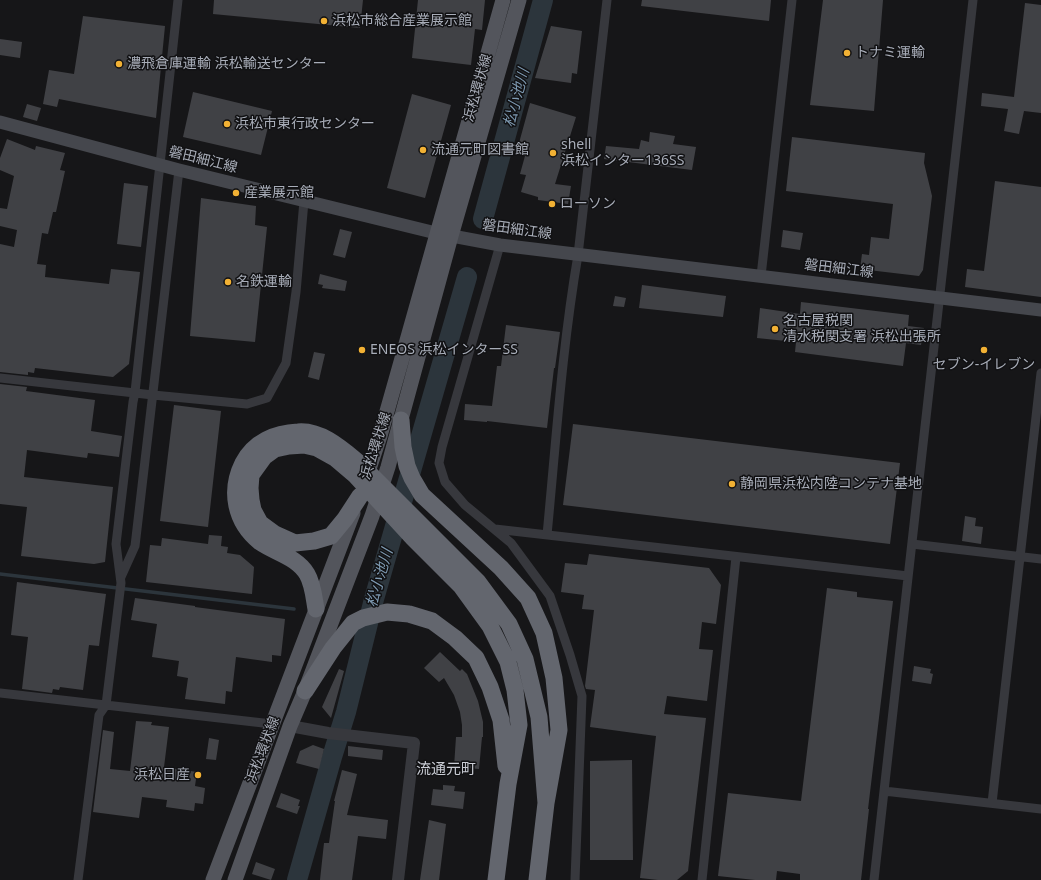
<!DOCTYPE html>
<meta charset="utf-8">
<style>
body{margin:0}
canvas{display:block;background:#161618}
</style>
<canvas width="1041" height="880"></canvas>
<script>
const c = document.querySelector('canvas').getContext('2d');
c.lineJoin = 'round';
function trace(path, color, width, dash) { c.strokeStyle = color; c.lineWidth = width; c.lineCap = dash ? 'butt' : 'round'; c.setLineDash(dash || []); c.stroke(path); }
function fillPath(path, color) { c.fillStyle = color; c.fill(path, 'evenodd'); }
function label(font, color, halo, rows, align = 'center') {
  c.font = font + ' "Noto Sans","Noto Sans JP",sans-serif'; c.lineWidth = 3; c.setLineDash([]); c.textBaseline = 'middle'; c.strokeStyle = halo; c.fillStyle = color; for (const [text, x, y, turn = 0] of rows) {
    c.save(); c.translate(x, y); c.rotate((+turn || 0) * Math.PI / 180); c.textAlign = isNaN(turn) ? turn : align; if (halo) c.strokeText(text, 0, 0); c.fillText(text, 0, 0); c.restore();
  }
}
trace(new Path2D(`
 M 0,574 L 294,609`), '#2c353c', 3.5);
trace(new Path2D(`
 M 483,219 L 543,0
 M 297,880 L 332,757 L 346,712 L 374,599 L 467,277`), '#2c353c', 20);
fillPath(new Path2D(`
 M 214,0 L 363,0 L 360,28 L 213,14 Z
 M 418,0 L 485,0 L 482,30 L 475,29 L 471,65 L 412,58 Z
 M 642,0 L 771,0 L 769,21 L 641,6 Z
 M 823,0 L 883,0 L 874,111 L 810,105 Z
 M 1025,3 L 1041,5 L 1041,113 L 1024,111 L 1019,134 L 1004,131 L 1008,109 L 981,106 L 982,93 L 1014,97 Z
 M 83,16 L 165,26 L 156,118 L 59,99 L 57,107 L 43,104 L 49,70 L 74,74 Z
 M 551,26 L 582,31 L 577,74 L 572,73 L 571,83 L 535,78 Z
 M 0,39 L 22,42 L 20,58 L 0,55 Z
 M 193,92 L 272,111 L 261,155 L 183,137 Z
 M 412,94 L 451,105 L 425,198 L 387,188 Z
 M 530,103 L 576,117 L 555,184 L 571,186 L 568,204 L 538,200 L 538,197 L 521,192 L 526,175 L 520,174 L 525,156 L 516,154 Z
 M 27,104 L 41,108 L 37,121 L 23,117 Z
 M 650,132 L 675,136 L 673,144 L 696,147 L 692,170 L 604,159 L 606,146 L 639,149 L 641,140 L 649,142 Z
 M 792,137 L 925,153 L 924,163 L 932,196 L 923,270 L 919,276 L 860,269 L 862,254 L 869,255 L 871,237 L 889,239 L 893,204 L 786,191 Z
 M 7,139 L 35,150 L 36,146 L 65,153 L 60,170 L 65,171 L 56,212 L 53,212 L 48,234 L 42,233 L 37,264 L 46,265 L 45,277 L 109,284 L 111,269 L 140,272 L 129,364 L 113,377 L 35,368 L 34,373 L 28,372 L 28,375 L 0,372 L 0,244 L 14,247 L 17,230 L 0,226 L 0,208 L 7,209 L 14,176 L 0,170 L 0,158 Z
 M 995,181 L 1041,187 L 1041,297 L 965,287 L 967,269 L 984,271 Z
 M 124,183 L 148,186 L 141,247 L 117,244 Z
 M 201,198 L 256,206 L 255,225 L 267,227 L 255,342 L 190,336 Z
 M 340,229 L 352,232 L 345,258 L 333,255 Z
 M 783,230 L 803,233 L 800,250 L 781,247 Z
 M 320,274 L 347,281 L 345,291 L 322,288 L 323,285 L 318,284 Z
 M 642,285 L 726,296 L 723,317 L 639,308 Z
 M 615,296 L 626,298 L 624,307 L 613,306 Z
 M 801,302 L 909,315 L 908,326 L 924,328 L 921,345 L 906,343 L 903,366 L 795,352 L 796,342 L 757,338 L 760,308 L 800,314 Z
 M 506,325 L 560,332 L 555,368 L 554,368 L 547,428 L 487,421 L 487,422 L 464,420 L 465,404 L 492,406 L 497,366 L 501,366 Z
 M 314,352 L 325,354 L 319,380 L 308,377 Z
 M 0,384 L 27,387 L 26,391 L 95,400 L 91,431 L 122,436 L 119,457 L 88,453 L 87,458 L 27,450 L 24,477 L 113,487 L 105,562 L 94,564 L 21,556 L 27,507 L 0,504 Z
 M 174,405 L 221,411 L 208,527 L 160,521 Z
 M 573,424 L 900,463 L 890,544 L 563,505 Z
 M 965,516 L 976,518 L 975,526 L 983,527 L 981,544 L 962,541 Z
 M 209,535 L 222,536 L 221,546 L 228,547 L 227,553 L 240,555 L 254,567 L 252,594 L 146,582 L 150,545 L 161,546 L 162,538 L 208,544 Z
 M 589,554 L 709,568 L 721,585 L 716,624 L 702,622 L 699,649 L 713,650 L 707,701 L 667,696 L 664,714 L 706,718 L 688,871 L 677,880 L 658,880 L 640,878 L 656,736 L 590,727 L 595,690 L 586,689 L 585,686 L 594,610 L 582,609 L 584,595 L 561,592 L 565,563 L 587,565 Z
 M 17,582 L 106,594 L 99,646 L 89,645 L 83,690 L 60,687 L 59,690 L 53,689 L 52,693 L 22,689 L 28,637 L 11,635 Z
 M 827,588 L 857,592 L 857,597 L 893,601 L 868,809 L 869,809 L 861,880 L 800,880 L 800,874 L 777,871 L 776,880 L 755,880 L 718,876 L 728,793 L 801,801 Z
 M 135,598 L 195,606 L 195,607 L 285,619 L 281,656 L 272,655 L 272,662 L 236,657 L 232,692 L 226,691 L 225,704 L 185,699 L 188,678 L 177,676 L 179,661 L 152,657 L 157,624 L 131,620 Z
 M 440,652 L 460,671 L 462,669 L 467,674 L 478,701 L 483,722 L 483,737 L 482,737 L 479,769 L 454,767 L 456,737 L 462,737 L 462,725 L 460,712 L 454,695 L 444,678 L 439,682 L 424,668 Z
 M 914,666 L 931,669 L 930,673 L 933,674 L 931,684 L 912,681 Z
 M 339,669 L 344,671 L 331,718 L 322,707 Z
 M 136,721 L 152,722 L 151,725 L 169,727 L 164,767 L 197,772 L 195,786 L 205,788 L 203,804 L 195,803 L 194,811 L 166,807 L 167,800 L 142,797 L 139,818 L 93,812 L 103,730 L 114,732 L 110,769 L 130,771 Z
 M 209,738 L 219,740 L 216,760 L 206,759 Z
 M 313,745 L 324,749 L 319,769 L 296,763 L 300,751 Z
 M 348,746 L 383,750 L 382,760 L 348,756 Z
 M 632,760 L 633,860 L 590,860 L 590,761 Z
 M 342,770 L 357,774 L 347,815 L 388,820 L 386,839 L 358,836 L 352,880 L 320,880 L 324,843 L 329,843 L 335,801 L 334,801 Z
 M 443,785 L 455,786 L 454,791 L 465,792 L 463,809 L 431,805 L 433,789 L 443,790 Z
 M 281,793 L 300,800 L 298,806 L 300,806 L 297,814 L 276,807 Z
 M 429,820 L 446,824 L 439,880 L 420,880 Z
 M 256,862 L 275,869 L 271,880 L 252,874 Z`), '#404145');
trace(new Path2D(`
 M 500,245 L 442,447 L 439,463 L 445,482 L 465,505 L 511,543 L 550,596 L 570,655 L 582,696 L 575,880
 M 761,276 L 792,0
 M 0,378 L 153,395 L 247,404 L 267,398 L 286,363 L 296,292 L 304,201
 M 495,529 L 908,576
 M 547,535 C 556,442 562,348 578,255 L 607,0
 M 912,544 L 1041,559
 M 121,577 L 135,546 L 179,170
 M 0,693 L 272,724
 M 884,791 L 1041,809
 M 992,803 L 1041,373
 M 78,880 L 99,715 L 106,705 L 121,583 L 116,544 L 133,402 L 135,392 L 178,0
 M 702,880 L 736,557
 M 874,880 L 973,0`), '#37383d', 9);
trace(new Path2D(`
 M 290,726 L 328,733 L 414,743 L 398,880`), '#37383d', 12);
trace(new Path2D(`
 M 0,122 L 179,170 L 436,233 L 500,245 L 1041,310`), '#45474d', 13);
trace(new Path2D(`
 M 365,481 L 380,436 L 397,376 L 503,0
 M 213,880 L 353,513
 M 235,880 L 290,726 L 305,691 L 372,516 L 388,467 L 451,236 L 519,0`), '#53555c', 15);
trace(new Path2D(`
 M 401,420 L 403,447 L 407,466 L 412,478 L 422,495 L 501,568 L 528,598 L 544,633 L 554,678 L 559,730 L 546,803 L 537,880
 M 360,496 L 345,519 L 331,536 L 314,541 L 295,543 L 275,534 L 260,523 L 253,510 L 251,500 L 250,488 L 251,475 L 264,457 L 275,449 L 289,446 L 304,445 L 317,448 L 335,458 L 355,475 L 413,538 L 461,586 L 490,626 L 508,662 L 515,690 L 519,725 L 508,784 L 496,880
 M 316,609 C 314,598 313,584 307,574 C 297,557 276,553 260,542 C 235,522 229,491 243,463 C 254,442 275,433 298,432 C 321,430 342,449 359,463 L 478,582 L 509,624 L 525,659 L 539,717 L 546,803
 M 305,691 L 333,648 L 353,623 L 363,618 L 387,612 L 409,614 L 432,621 L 455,638 L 476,658 L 490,687 L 501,720 L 506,766`), '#63666e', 17);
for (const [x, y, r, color] of [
 [324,21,4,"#f2b134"],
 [847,53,4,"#f2b134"],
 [119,64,4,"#f2b134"],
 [227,124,4,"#f2b134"],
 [423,150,4,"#f2b134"],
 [553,153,4,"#f2b134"],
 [236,193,4,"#f2b134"],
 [552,204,4,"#f2b134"],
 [228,282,4,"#f2b134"],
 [775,329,4,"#f2b134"],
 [362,350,4,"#f2b134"],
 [984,350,4,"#f2b134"],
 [732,484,4,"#f2b134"],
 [198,775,4,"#f2b134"]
]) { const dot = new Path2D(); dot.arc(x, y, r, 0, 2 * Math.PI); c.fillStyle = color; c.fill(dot); trace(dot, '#111113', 1.5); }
label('14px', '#a8adb8', '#111113', [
 ["浜松市総合産業展示館",332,21],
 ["トナミ運輸",855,53],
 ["濃飛倉庫運輸 浜松輸送センター",127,64],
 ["浜松市東行政センター",235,124],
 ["shell",561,145],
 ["浜松インター136SS",561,161],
 ["流通元町図書館",431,150],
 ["産業展示館",244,193],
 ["ローソン",560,204],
 ["名鉄運輸",236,282],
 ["名古屋税関",783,321],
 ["清水税関支署 浜松出張所",783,337],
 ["ENEOS 浜松インターSS",370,350],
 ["セブン-イレブン",984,365,"center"],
 ["静岡県浜松内陸コンテナ基地",740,484],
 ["浜松日産",190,775,"right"]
], 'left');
label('14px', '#a8adb8', '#111113', [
 ["浜松環状線",478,88,-74],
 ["磐田細江線",203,160,14],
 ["磐田細江線",517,230,8],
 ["磐田細江線",839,269,7],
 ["浜松環状線",376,446,-72],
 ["浜松環状線",263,750,-69]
]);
label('italic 15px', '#7f9bb3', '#111113', [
 ["松小池川",517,98,-75],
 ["松小池川",380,578,-74]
]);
label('15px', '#c9ccd4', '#111113', [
 ["流通元町",446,770]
]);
</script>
